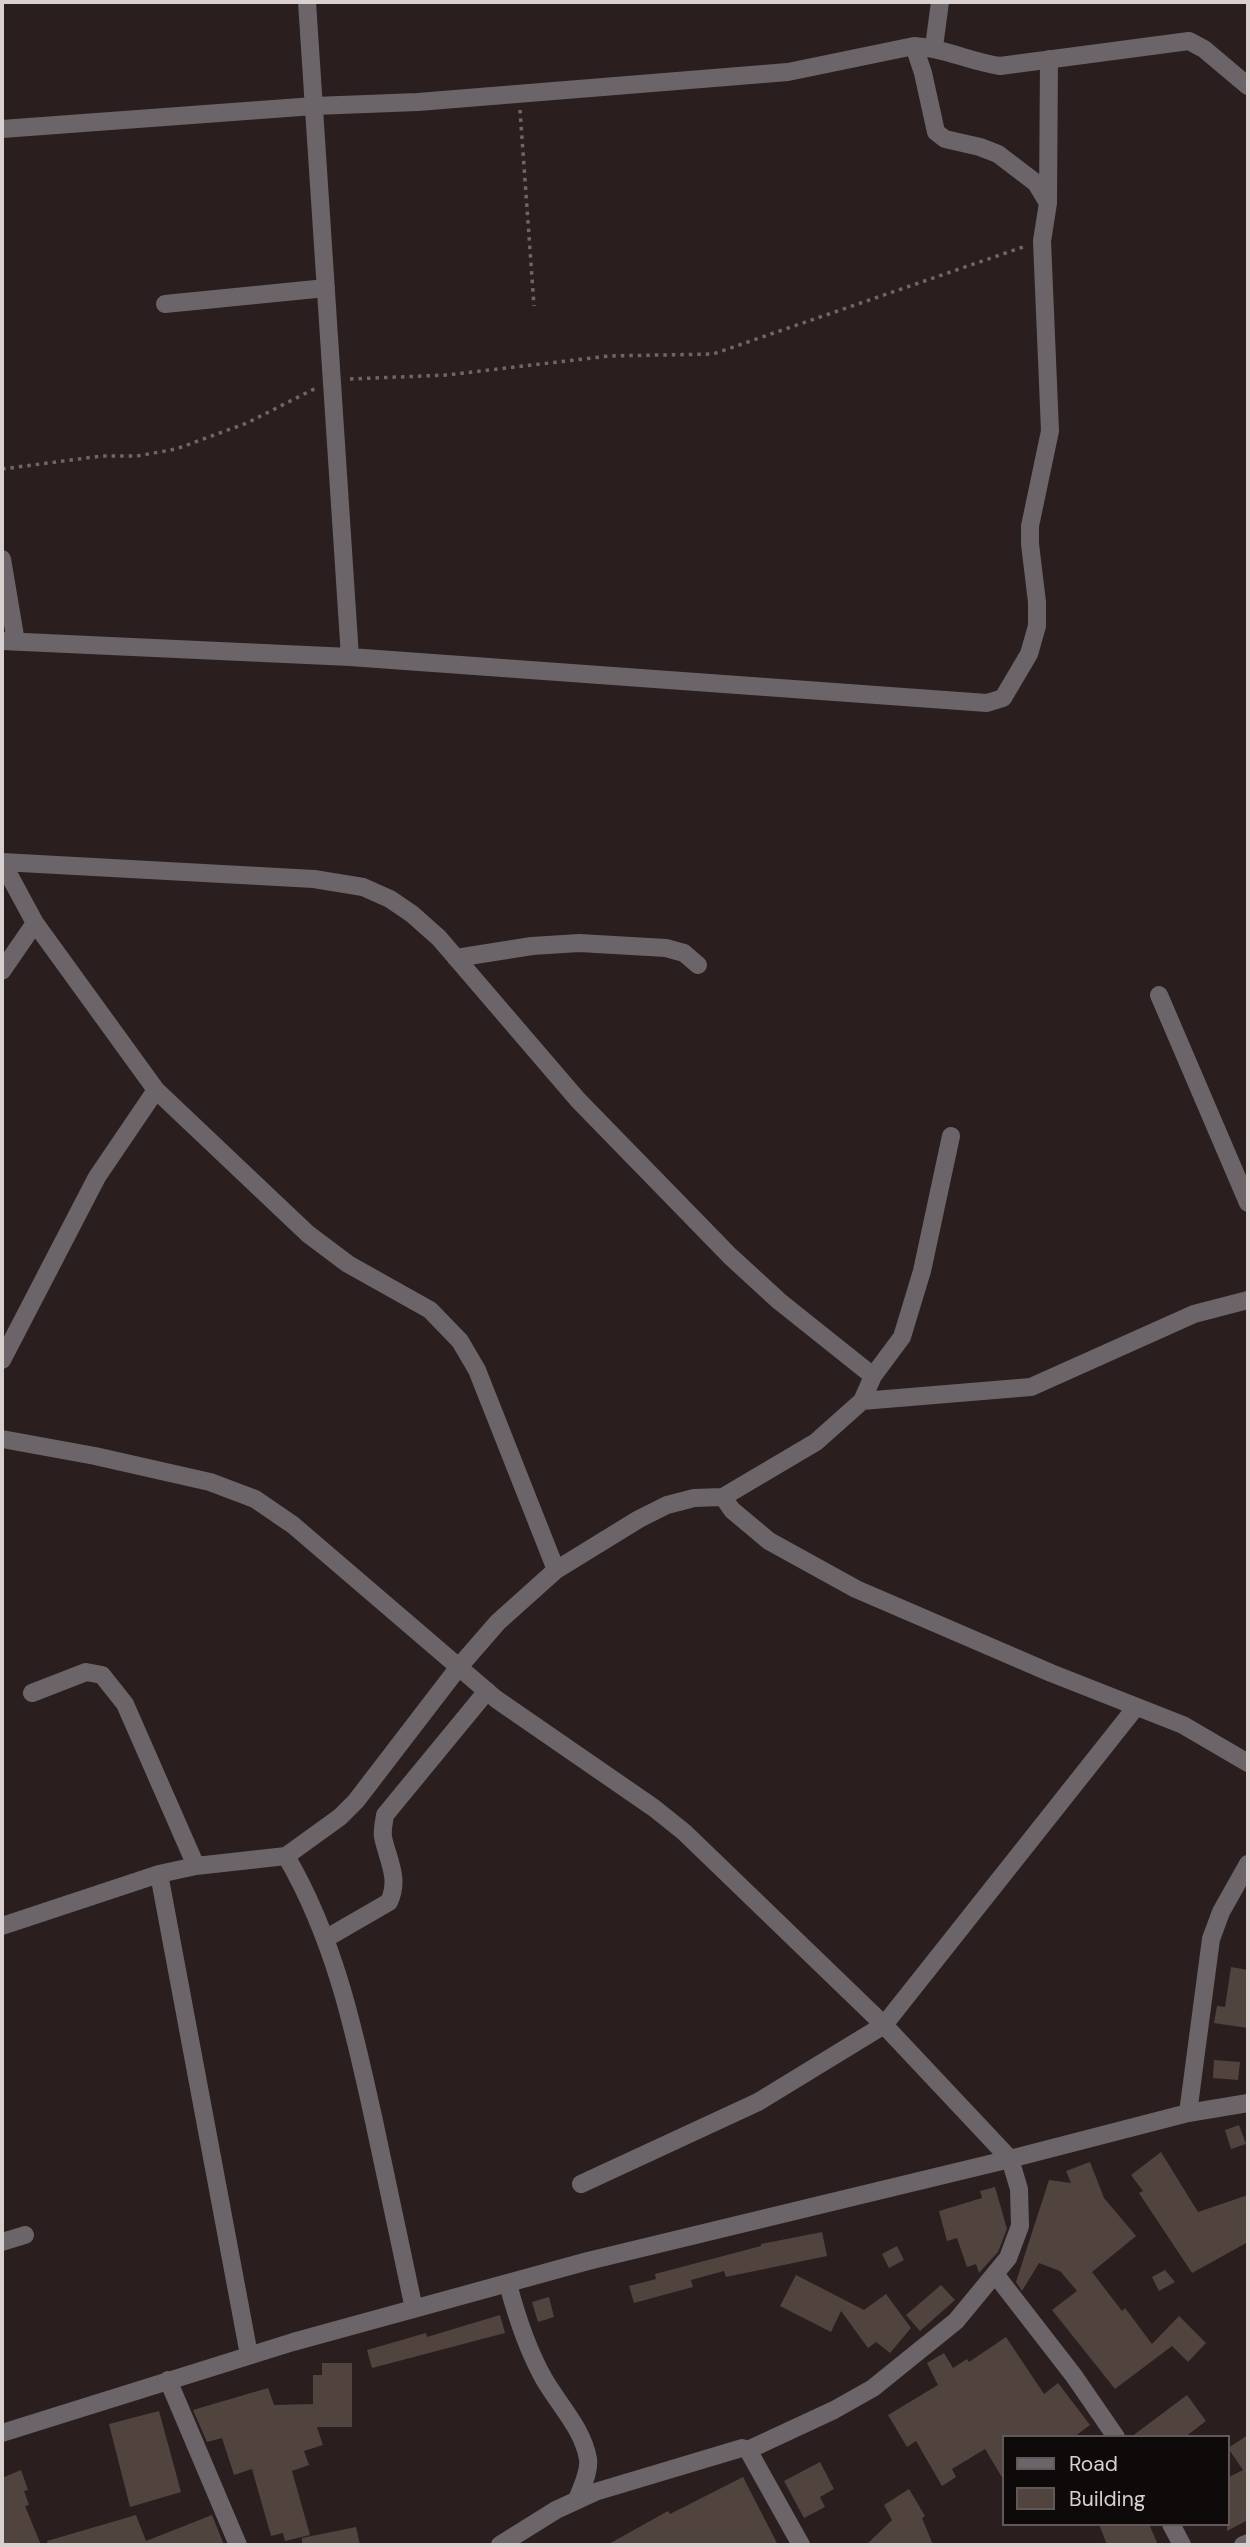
<!DOCTYPE html>
<style>
body{margin:0}
#map{position:relative;width:1250px;height:2547px;overflow:hidden;background:#2b1e1f;font-family:"DM Sans",sans-serif}
canvas{display:block}
.frame{position:absolute;inset:0;border:4px solid #d9d0d0;pointer-events:none}
.legend{position:absolute;left:1002px;top:2435px;width:228px;height:91px;box-sizing:border-box;background:#0f0a0a;border:2px solid #605959;margin:0;padding:9px 12px;list-style:none;font-size:21px;color:#d9d0d0}
.legend li{display:flex;align-items:center;gap:14px;height:35px}
.legend b{width:35px;border:2px solid #605959}
</style>
<div id="map">
<canvas width="1250" height="2547"></canvas>
<div class="frame"></div>
<ul class="legend">
<li><b style="height:9px;background:#6b6569"></b>Road</li>
<li><b style="height:19px;background:#51443e"></b>Building</li>
</ul>
</div>
<script>
const c = document.querySelector('canvas').getContext('2d');
c.lineJoin = 'round';
function fillPath(path, color) { c.fillStyle = color; c.fill(path, 'evenodd'); }
function trace(path, color, width, dash) { c.strokeStyle = color; c.lineWidth = width; c.lineCap = dash ? 'butt' : 'round'; c.setLineDash(dash || []); c.stroke(path); }
fillPath(new Path2D(`
 M 1231,1967 L 1248,1970 L 1248,2028 L 1214,2023 L 1217,2006 L 1225,2007 Z
 M 1214,2060 L 1240,2062 L 1238,2080 L 1213,2078 Z
 M 1239,2125 L 1246,2144 L 1231,2149 L 1225,2130 Z
 M 1161,2152 L 1198,2212 L 1248,2195 L 1248,2242 L 1192,2273 L 1139,2193 L 1143,2191 L 1131,2175 Z
 M 1090,2162 L 1104,2198 L 1136,2236 L 1092,2272 L 1122,2311 L 1125,2308 L 1152,2344 L 1179,2316 L 1206,2343 L 1188,2362 L 1172,2346 L 1115,2389 L 1052,2310 L 1077,2291 L 1060,2271 L 1039,2263 L 1022,2291 L 1016,2282 L 1049,2180 L 1071,2183 L 1066,2171 Z
 M 995,2187 L 1007,2229 L 998,2252 L 979,2273 L 976,2264 L 967,2267 L 957,2238 L 947,2241 L 939,2211 L 982,2198 L 980,2191 Z
 M 822,2232 L 827,2256 L 726,2277 L 724,2271 L 691,2280 L 693,2287 L 634,2303 L 629,2286 L 656,2279 L 655,2274 L 761,2246 L 761,2244 Z
 M 897,2246 L 904,2260 L 889,2268 L 882,2254 Z
 M 1165,2270 L 1175,2282 L 1159,2291 L 1152,2277 Z
 M 796,2275 L 864,2310 L 886,2294 L 911,2328 L 890,2353 L 876,2342 L 868,2348 L 841,2311 L 831,2332 L 780,2306 Z
 M 941,2285 L 955,2300 L 920,2331 L 906,2315 Z
 M 549,2297 L 554,2317 L 538,2322 L 532,2302 Z
 M 500,2315 L 505,2333 L 372,2368 L 367,2350 L 426,2333 L 427,2337 Z
 M 1006,2337 L 1044,2394 L 1058,2383 L 1090,2425 L 1074,2437 L 1003,2437 L 1003,2479 L 985,2449 L 952,2469 L 956,2477 L 942,2486 L 916,2441 L 907,2447 L 888,2415 L 938,2385 L 927,2363 L 944,2353 L 953,2368 L 967,2359 L 969,2362 Z
 M 322,2363 L 352,2363 L 352,2427 L 317,2427 L 323,2445 L 304,2451 L 309,2465 L 292,2471 L 310,2535 L 285,2541 L 283,2533 L 271,2536 L 252,2469 L 234,2475 L 222,2438 L 207,2442 L 193,2410 L 268,2388 L 274,2405 L 313,2404 L 313,2375 L 322,2375 Z
 M 1187,2395 L 1206,2421 L 1185,2437 L 1131,2437 Z
 M 159,2411 L 181,2492 L 130,2507 L 109,2424 Z
 M 1248,2435 L 1248,2520 L 1227,2531 L 1227,2478 L 1243,2470 L 1228,2448 Z
 M 820,2462 L 834,2489 L 820,2497 L 825,2507 L 804,2518 L 784,2481 Z
 M 21,2470 L 28,2490 L 24,2491 L 29,2505 L 25,2506 L 41,2545 L 2,2545 L 2,2478 Z
 M 743,2477 L 778,2545 L 607,2545 L 668,2511 L 670,2514 Z
 M 909,2489 L 925,2516 L 922,2518 L 933,2545 L 866,2545 L 892,2520 L 884,2505 Z
 M 136,2515 L 146,2541 L 212,2515 L 224,2545 L 48,2545 L 47,2541 Z
 M 1099,2524 L 1149,2524 L 1158,2545 L 1107,2545 Z
 M 356,2527 L 360,2545 L 302,2545 L 302,2538 Z`), '#51443e');
trace(new Path2D(`
 M 520,110 L 534,306
 M 350,379 L 447,375 L 609,356 L 713,354 L 1023,247
 M 2,469 L 102,456 L 137,456 L 176,449 L 247,423 L 316,388`), '#716666', 3.5, [3.5, 5]);
trace(new Path2D(`
 M 307,2 L 350,657
 M 914,46 L 923,73 L 936,132 L 945,139 L 980,147 L 998,154 L 1036,183 L 1048,203
 M 934,47 L 940,2
 M 2,129 L 314,106 L 418,102 L 788,72 L 914,46 C 944,48 971,62 1000,66 L 1189,41 L 1204,49 L 1248,86
 M 165,304 L 326,288
 M 2,559 L 16,642
 M 2,641 L 350,657 L 987,703 L 1003,698 L 1029,654 L 1037,626 L 1037,602 L 1030,544 L 1030,526 L 1050,431 L 1042,241 L 1048,203 L 1049,59
 M 2,862 L 314,879 L 363,887 L 390,899 L 412,914 L 439,938 L 578,1100 L 730,1256 L 779,1301 L 873,1376
 M 2,862 L 35,923 L 156,1090 L 308,1234 L 348,1264 L 430,1310 L 460,1341 L 477,1370 L 556,1570
 M 456,958 L 532,946 L 579,943 L 666,948 L 684,953 L 698,965
 M 2,971 L 35,923
 M 1159,995 L 1248,1203
 M 2,1360 L 97,1177 L 156,1090
 M 862,1401 L 1031,1387 L 1194,1314 L 1248,1300
 M 2,1439 L 95,1456 L 210,1482 L 255,1499 L 293,1525 L 496,1699 L 654,1808 L 684,1832 L 884,2025 L 1010,2159 L 1019,2189 L 1020,2226 L 1008,2258 L 956,2321 L 873,2388 L 834,2410 L 748,2450
 M 723,1497 L 732,1510 L 769,1541 L 856,1589 L 1051,1673 L 1183,1725 L 1248,1763
 M 32,1693 L 86,1672 L 102,1675 L 125,1704 L 196,1866
 M 286,1856 C 334,1938 354,2029 374,2121 C 387,2184 401,2246 414,2309
 M 159,1874 L 249,2355
 M 2,1926 L 159,1874 L 196,1866 L 286,1856 L 340,1817 L 356,1801 L 458,1668 L 498,1622 L 556,1570 L 639,1519 L 667,1505 L 694,1498 L 723,1497 L 816,1442 L 862,1401 L 873,1376 L 902,1337 L 922,1271 L 951,1136
 M 325,1939 L 389,1902 C 400,1878 388,1861 383,1837 C 382,1830 384,1822 385,1815 L 487,1691
 M 1188,2113 L 1211,1939 L 1221,1912 L 1248,1864
 M 581,2184 L 758,2102 L 884,2025 L 1136,1707
 M 2,2242 L 25,2235
 M 995,2274 L 1074,2376 L 1116,2437
 M 508,2284 C 517,2318 527,2349 544,2379 C 559,2405 583,2429 588,2459 C 590,2472 581,2488 577,2500
 M 168,2380 L 238,2545
 M 2,2433 L 293,2342 L 588,2261 L 1010,2159 L 1188,2113 L 1248,2103
 M 1171,2524 L 1182,2545
 M 500,2545 L 556,2510 L 595,2492 L 742,2448 L 748,2450 L 801,2545
 M 1243,2545 L 1248,2543`), '#6b6569', 18);
</script>
